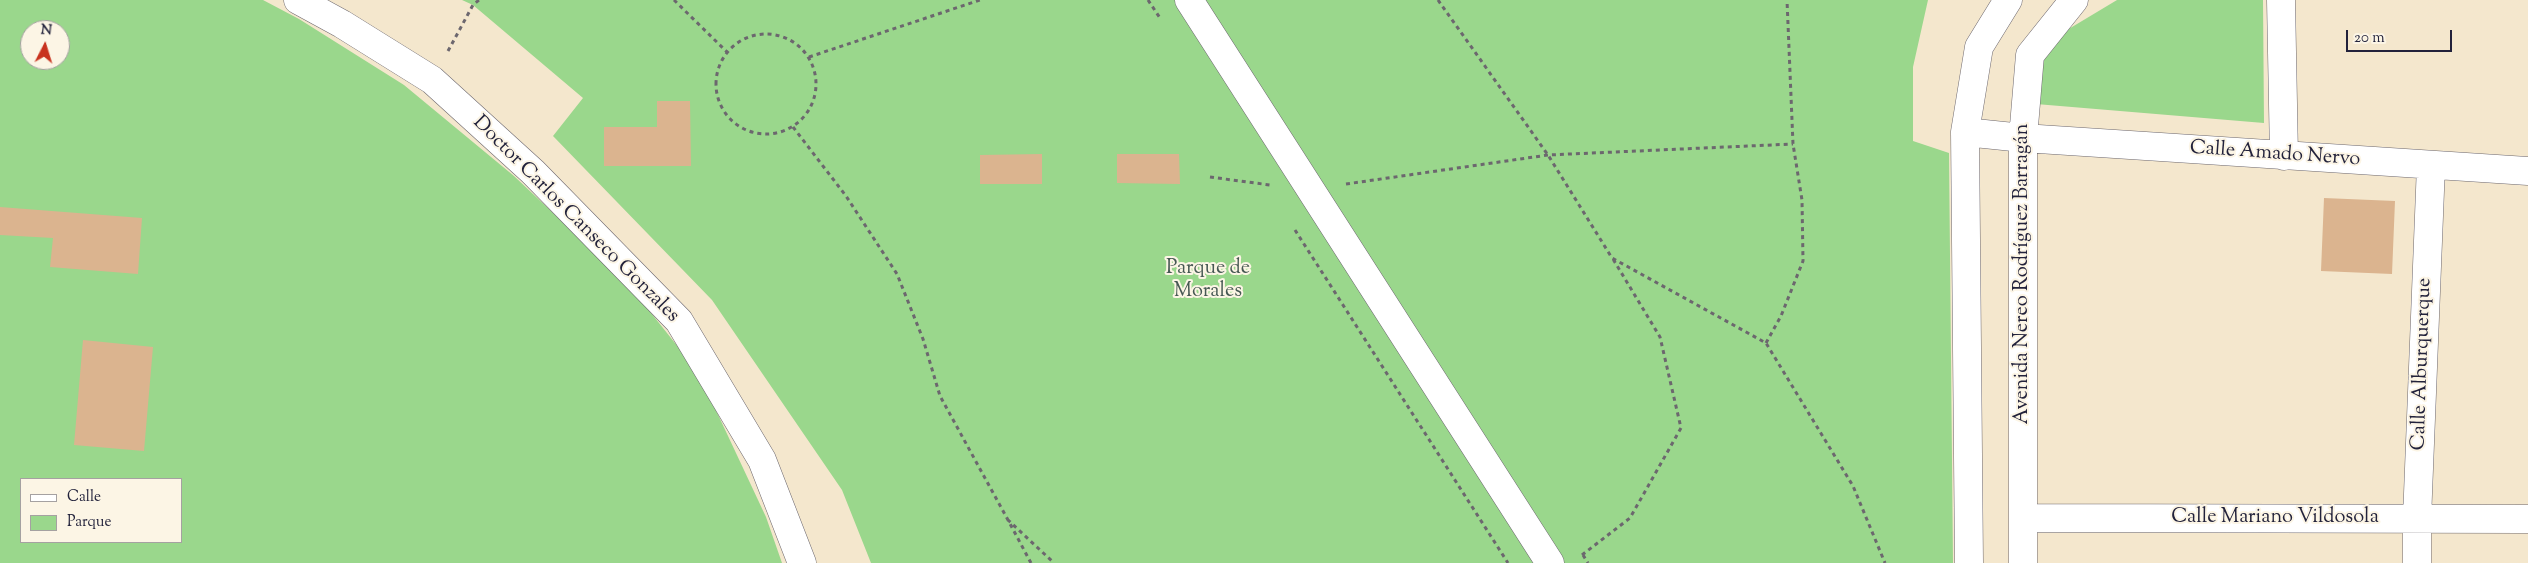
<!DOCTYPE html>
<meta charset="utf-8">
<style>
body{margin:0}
#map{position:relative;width:2528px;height:563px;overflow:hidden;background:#f4e7cd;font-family:"Sorts Mill Goudy",serif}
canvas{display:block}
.legend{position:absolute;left:20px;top:478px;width:162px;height:65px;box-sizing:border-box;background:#fcf5e5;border:1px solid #a5a1a1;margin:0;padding:6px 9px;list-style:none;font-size:15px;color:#22223b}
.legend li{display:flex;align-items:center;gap:10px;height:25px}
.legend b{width:25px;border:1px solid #a5a1a1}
.north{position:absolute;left:20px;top:20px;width:50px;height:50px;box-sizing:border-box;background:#fcf5e5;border:1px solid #a5a1a1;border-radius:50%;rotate:5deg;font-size:14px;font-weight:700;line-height:20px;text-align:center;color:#22223b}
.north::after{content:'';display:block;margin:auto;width:18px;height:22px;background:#c8321e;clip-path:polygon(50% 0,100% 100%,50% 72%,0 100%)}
.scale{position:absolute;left:2346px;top:30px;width:106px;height:22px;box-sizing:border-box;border:2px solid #22223b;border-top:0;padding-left:6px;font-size:15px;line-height:18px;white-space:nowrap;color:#22223b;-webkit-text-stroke:4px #fcf5e5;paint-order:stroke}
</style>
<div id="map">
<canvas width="2528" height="563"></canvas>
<ul class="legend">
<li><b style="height:6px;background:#fff"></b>Calle</li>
<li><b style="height:14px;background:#9ad78c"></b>Parque</li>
</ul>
<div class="north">N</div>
<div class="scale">20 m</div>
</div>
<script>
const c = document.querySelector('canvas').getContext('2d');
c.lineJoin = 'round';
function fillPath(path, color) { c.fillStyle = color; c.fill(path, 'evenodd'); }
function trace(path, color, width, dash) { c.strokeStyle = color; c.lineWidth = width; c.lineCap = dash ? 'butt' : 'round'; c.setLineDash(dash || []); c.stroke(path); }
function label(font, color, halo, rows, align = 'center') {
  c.font = font + ' "Sorts Mill Goudy",serif'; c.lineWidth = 4; c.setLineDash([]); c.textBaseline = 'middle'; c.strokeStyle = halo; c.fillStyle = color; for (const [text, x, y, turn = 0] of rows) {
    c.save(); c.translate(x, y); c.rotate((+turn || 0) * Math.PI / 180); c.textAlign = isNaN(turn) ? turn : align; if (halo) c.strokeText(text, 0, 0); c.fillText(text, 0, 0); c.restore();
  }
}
fillPath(new Path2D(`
 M 0,0 L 263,0 L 299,19 L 404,85 L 514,176 L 628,284 L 698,372 L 766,517 L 782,563 L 0,563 ZM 30,30 L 60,30 L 60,60 L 30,60 ZM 21,479 L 181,479 L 181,542 L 21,542 Z
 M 462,0 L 1928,0 L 1913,67 L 1913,141 L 1949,153 L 1953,563 L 871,563 L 842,490 L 712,300 L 553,136 L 583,98 L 473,5 Z
 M 2117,0 L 2263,0 L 2264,123 L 2036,104 L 2038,64 L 2067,30 Z`), '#9ad78c');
fillPath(new Path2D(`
 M 657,101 L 690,101 L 691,166 L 604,166 L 604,127 L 657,127 Z
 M 1042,154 L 1042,184 L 980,184 L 980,155 Z
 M 1117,154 L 1179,154 L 1180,184 L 1117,183 Z
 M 2324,198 L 2395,201 L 2392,274 L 2321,271 Z
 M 0,207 L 142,218 L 138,274 L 50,267 L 53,238 L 0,235 Z
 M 83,340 L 153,347 L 144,451 L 74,445 Z`), '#dbb48f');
const minor = new Path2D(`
 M 298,0 L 342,24 L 432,80 L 533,172 L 679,321 L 762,460 L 802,563
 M 1189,0 L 1550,563
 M 2281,0 L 2284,156
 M 1965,132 L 2023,138 L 2528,171
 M 2023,518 L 2528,519
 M 1969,563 L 1965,132 L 1979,47 L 2008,0
 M 2023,563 L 2023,138 L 2030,55 L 2074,0
 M 2417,563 L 2417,519 L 2431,165`);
trace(minor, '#6c676e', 29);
trace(new Path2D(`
 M 674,0 L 727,52
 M 1148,0 L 1160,18
 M 1438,0 L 1548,155 L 1612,258 L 1766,343 L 1853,486 L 1885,563
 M716 84a50 50 0 1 1 100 0a50 50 0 1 1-100 0Z
 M 448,51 L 473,5 L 479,0
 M 809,57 L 980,0
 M 793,127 L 846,196 L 897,274 L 923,339 L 940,396 L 1008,520
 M 1210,177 L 1270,185
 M 1346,184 L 1548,155 L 1793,144
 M 1295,230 L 1508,563
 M 1766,343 L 1781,316 L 1803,261 L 1802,200 L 1793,144 L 1787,0
 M 1582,555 L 1630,518 L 1681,428 L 1660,337 L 1613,259
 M 1583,555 L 1588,563
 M 1031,563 L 1008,520 L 1054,563`), '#6c676e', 3, [4, 4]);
trace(minor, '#fff', 28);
label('20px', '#22223b', '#fcf5e5', [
 ["Calle Amado Nervo",2275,155,4],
 ["Doctor Carlos Canseco Gonzales",575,220,45],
 ["Avenida Nereo Rodríguez Barragán",2024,274,-90],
 ["Calle Alburquerque",2423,364,-88],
 ["Calle Mariano Vildosola",2275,519]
]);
label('20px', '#465853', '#fcf5e5', [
 ["Parque de",1208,270],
 ["Morales",1208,293]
]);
</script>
